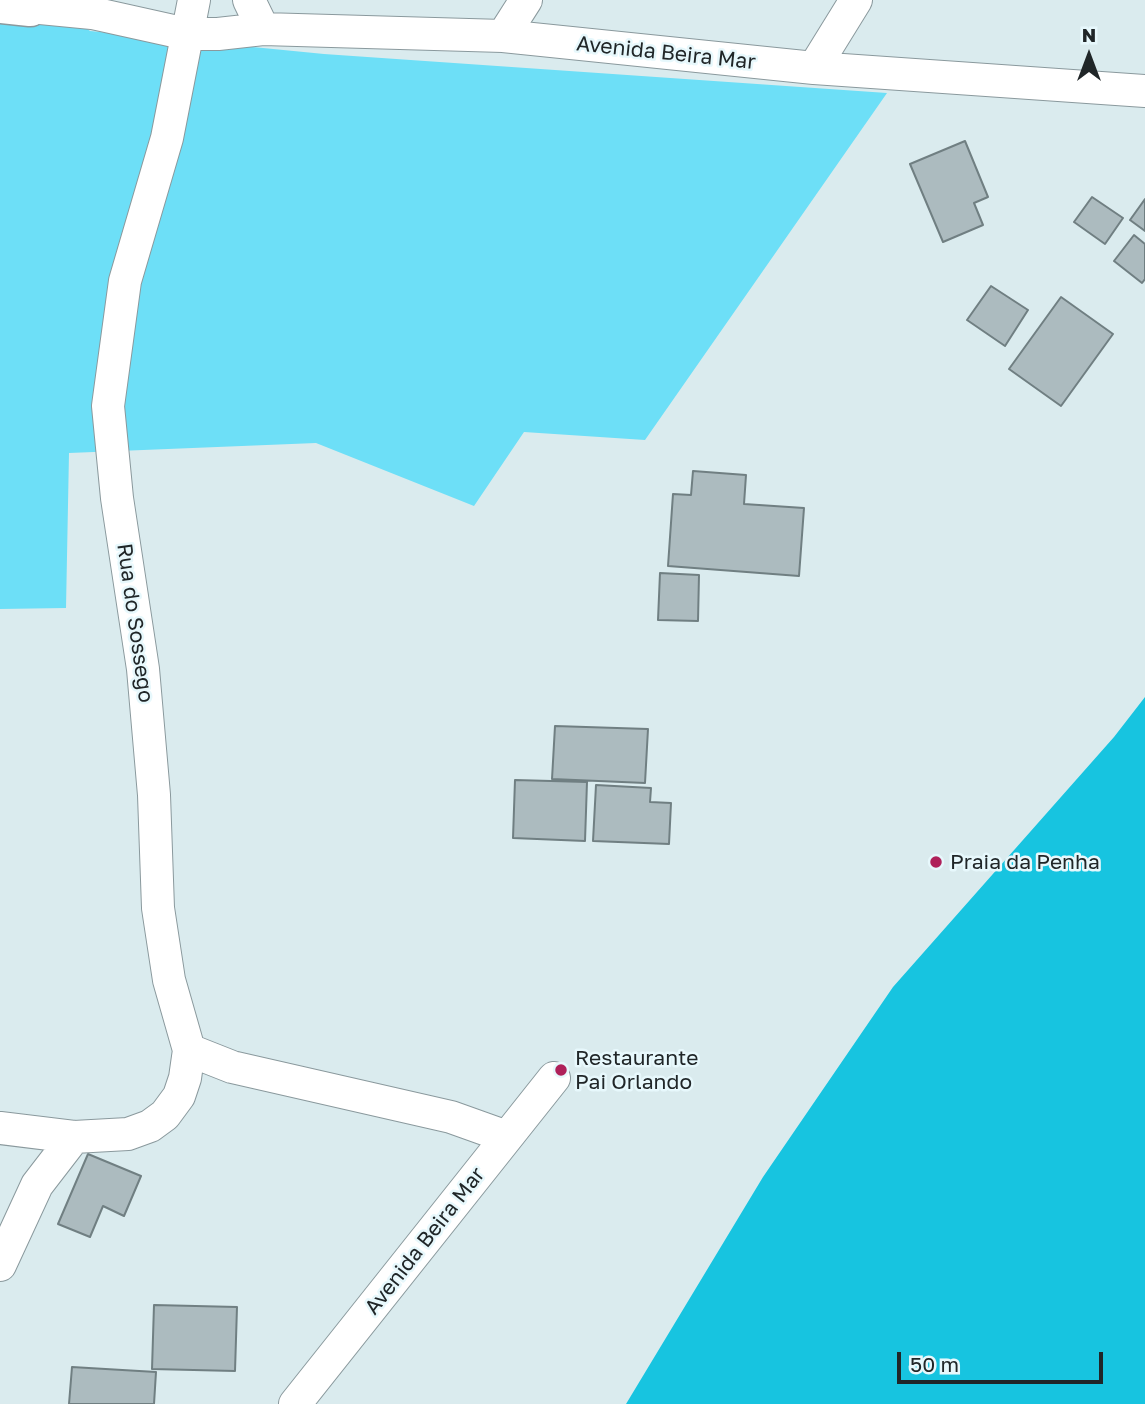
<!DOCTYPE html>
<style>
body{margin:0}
#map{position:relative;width:1145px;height:1404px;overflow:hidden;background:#daebee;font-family:"Golos Text",sans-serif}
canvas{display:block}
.north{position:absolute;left:1054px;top:21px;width:70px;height:70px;-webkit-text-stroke:5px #e7f8fc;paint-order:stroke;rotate:0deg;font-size:19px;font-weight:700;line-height:28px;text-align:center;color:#202628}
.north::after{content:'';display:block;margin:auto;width:24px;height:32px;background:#202628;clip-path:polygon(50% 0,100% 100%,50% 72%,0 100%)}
.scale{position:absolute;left:897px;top:1352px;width:206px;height:32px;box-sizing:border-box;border:4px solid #202628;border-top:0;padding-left:9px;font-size:21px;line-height:24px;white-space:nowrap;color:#202628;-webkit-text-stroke:5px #e7f8fc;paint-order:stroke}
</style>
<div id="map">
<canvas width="1145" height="1404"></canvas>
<div class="north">N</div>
<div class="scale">50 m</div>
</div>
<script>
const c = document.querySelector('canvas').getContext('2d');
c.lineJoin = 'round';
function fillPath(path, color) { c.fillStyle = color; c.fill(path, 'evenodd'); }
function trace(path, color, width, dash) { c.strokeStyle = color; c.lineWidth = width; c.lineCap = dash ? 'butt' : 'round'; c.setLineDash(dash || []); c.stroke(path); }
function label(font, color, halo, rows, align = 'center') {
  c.font = font + ' "Golos Text",sans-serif'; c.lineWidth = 5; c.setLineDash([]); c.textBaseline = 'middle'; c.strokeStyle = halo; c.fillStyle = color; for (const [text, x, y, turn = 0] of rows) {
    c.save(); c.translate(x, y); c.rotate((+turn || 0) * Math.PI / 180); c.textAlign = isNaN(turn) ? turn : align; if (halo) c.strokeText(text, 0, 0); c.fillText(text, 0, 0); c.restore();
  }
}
fillPath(new Path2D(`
 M 0,0 L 52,0 L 90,31 L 324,54 L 887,93 L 645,440 L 524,432 L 474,506 L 316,443 L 69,453 L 66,608 L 0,609 Z`), '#6ddff7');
fillPath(new Path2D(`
 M 1145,697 L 1145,1404 L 626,1404 L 763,1177 L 893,987 L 1114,737 Z`), '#17c4e0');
const building = new Path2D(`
 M 965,141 L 988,197 L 974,203 L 983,225 L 943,242 L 910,164 Z
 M 1092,197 L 1123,218 L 1105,244 L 1074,222 Z
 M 1145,199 L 1145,231 L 1130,220 Z
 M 1134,235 L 1145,244 L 1145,279 L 1142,283 L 1114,261 Z
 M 991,286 L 1028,310 L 1005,346 L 967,320 Z
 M 1061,297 L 1113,334 L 1061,406 L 1009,369 Z
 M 693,471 L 746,475 L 744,504 L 804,508 L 799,576 L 668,566 L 673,494 L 691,495 Z
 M 660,573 L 699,575 L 698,621 L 658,620 Z
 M 555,726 L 648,729 L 645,783 L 552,779 Z
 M 515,780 L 587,782 L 585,841 L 513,838 Z
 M 596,785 L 651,788 L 650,802 L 671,803 L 669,844 L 593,841 Z
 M 88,1154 L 141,1176 L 124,1216 L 103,1206 L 90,1237 L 58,1224 Z
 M 154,1305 L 237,1307 L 235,1371 L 152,1369 Z
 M 72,1367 L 156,1372 L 154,1404 L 69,1404 Z`);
fillPath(building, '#acbbbf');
trace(building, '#707f82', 2);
const street = new Path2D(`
 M 249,0 L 263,29
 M 30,7 L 92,13 L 187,34 L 218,34 L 263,29 L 503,36 L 814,68 L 1145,91
 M 503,36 L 526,0
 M 814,68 L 856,0
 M 189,1050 L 232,1067 L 451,1117 L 507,1137
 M 0,1128 L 74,1137 L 128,1134 L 150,1126 L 165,1115 L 179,1096 L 185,1078 L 189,1050 L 169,980 L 158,908 L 154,795 L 143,669 L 117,498 L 108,406 L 125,281 L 167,138 L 194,0
 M 0,1265 L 37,1185 L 74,1137
 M 295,1404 L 554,1078`);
const secondary = new Path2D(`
 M 0,4 L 30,7 L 37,0`);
trace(street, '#8a999d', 34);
trace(secondary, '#8a999d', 41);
trace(street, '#fff', 32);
trace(secondary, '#fff', 38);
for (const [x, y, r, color] of [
 [936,862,7,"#af215a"],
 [561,1070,7,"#af215a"]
]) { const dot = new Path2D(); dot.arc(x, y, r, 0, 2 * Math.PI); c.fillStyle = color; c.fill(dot); trace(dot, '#e7f8fc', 2.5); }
label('21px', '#202628', '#e7f8fc', [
 ["Avenida Beira Mar",666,53,6],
 ["Rua do Sossego",135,623,82],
 ["Avenida Beira Mar",425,1241,-52]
]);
label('21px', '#202628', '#e7f8fc', [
 ["Praia da Penha",950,862],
 ["Restaurante",575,1058],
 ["Pai Orlando",575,1082]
], 'left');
</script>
